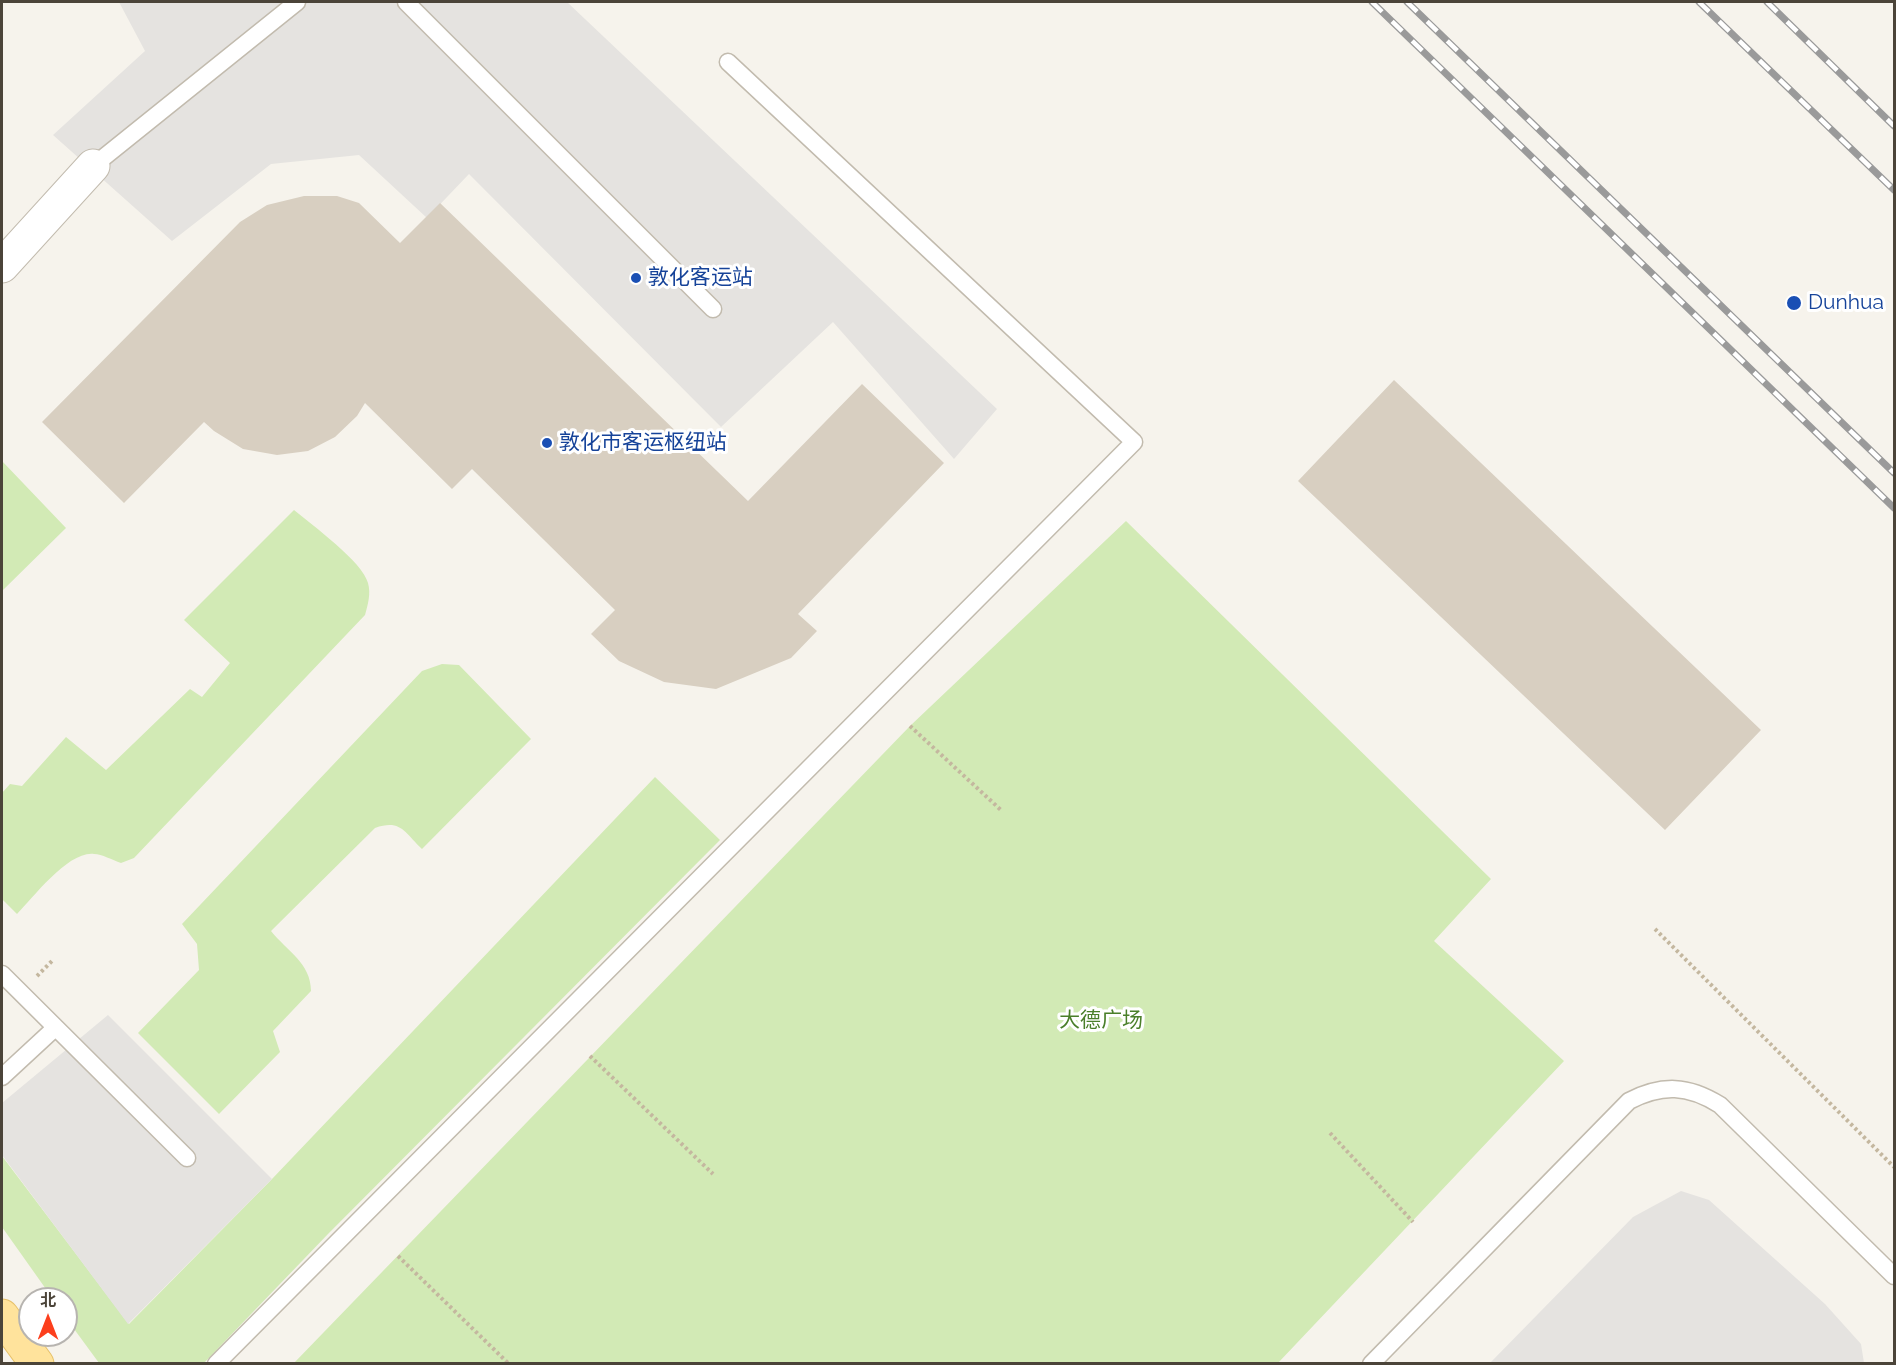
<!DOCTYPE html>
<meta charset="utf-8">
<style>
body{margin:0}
#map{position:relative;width:1896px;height:1365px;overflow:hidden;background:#f6f3ec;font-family:Raleway,"Noto Sans SC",sans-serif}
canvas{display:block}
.frame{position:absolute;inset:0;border:3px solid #4b4439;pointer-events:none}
.north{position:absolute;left:18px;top:1287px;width:60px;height:60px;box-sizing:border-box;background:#fff;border:2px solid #b7b4b0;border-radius:50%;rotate:0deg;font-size:16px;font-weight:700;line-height:24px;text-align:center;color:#4b4439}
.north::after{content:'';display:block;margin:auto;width:21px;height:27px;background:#fc3f1d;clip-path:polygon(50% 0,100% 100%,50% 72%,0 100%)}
</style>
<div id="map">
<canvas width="1896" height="1365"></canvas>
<div class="frame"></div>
<div class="north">北</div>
</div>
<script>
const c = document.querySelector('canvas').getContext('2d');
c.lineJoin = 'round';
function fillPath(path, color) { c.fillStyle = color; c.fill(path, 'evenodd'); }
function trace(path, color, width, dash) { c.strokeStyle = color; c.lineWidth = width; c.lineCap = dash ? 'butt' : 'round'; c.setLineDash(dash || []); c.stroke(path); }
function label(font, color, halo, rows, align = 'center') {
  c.font = font + ' Raleway,"Noto Sans SC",sans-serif'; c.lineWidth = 6; c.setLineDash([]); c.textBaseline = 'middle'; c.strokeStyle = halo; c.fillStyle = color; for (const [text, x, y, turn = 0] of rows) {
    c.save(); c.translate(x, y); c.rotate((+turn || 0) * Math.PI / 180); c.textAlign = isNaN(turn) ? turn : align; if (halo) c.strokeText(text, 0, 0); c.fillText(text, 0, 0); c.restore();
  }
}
fillPath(new Path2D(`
 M 2,461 L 66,528 L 2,591 Z
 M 294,510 C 312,525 363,562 368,583 C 371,594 368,604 365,615 L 134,858 L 121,863 C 112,860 102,854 94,854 C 68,851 34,897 17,914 L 2,899 L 2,793 L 10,784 L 22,786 L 66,737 L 106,770 L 190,689 L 202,697 L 230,663 L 184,620 Z
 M 1126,521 L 1491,879 L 1434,941 L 1564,1061 L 1278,1363 L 294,1363 L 910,726 Z
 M 442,664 L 459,665 L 531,739 L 422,849 C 404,832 401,819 375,828 L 271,931 C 287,951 311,963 311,991 L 273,1031 L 280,1052 L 219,1114 L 138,1033 L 199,970 L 197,944 L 182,924 L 422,671 Z
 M 655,777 L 720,840 L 328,1234 L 204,1363 L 99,1363 L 66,1318 L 66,1299 L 53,1299 L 2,1227 L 2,1156 L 129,1324 L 272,1179 Z`), '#d2eab5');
fillPath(new Path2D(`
 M 119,2 L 567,2 L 997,409 L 954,459 L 833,322 L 721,427 L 469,174 L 427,218 L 359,155 L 271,164 L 172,241 L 53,135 L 145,51 Z
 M 108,1015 L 272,1179 L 128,1324 L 2,1155 L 2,1103 Z
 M 1681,1191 L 1709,1200 L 1825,1304 L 1861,1344 L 1864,1363 L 1490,1363 L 1633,1217 Z`), '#e5e3e0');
fillPath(new Path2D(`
 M 304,196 L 337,196 L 359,203 L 400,243 L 440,203 L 748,501 L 862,384 L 944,463 L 798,614 L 817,631 L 791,658 L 716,689 L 664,682 L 619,661 L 591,634 L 615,610 L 472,469 L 452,489 L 365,403 L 357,416 L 335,437 L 308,451 L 277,455 L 243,449 L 214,431 L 204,422 L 124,503 L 42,422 L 240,222 L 267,205 Z
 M 1394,380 L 1761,730 L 1665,830 L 1298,481 Z`), '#d8cfc1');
const service = new Path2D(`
 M 406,2 L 713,309
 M 93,166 L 297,2
 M 2,974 L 187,1158
 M 2,1077 L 55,1028
 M 216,1364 L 1134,442 L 728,62
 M 1371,1364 L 1629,1101 C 1662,1084 1688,1085 1720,1105 L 1894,1276`);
const minor = new Path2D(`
 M 2,266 L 93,166`);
const primary = new Path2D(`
 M 2,1316 L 37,1364`);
trace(service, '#c2bbae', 19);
trace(minor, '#c2bbae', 35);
trace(primary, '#e6c16a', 35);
trace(new Path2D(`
 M 910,726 L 1002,811
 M 1655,929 L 1894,1167
 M 37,976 L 53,960
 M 590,1056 L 713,1174
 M 1330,1133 L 1413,1222
 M 398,1256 L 509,1364`), '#c4b79f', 4, [3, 3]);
trace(service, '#fff', 16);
trace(minor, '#fff', 33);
trace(primary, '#ffe39c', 33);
const rail = new Path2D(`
 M 1372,2 L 1894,508
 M 1407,2 L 1894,473
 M 1699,2 L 1894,190
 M 1767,2 L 1894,126`);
trace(rail, '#9a9a9a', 7);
trace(rail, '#fff', 4.5, [14]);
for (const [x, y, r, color] of [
 [636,278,6,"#1a4fb4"],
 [1794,303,8,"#1a4fb4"],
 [547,443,6,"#1a4fb4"]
]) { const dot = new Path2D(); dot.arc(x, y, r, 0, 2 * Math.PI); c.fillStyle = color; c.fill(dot); trace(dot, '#fff', 2); }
label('21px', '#164399', '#fff', [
 ["敦化客运站",648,278],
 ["Dunhua",1808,303],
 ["敦化市客运枢纽站",559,443]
], 'left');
label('21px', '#4a7f2a', '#fff', [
 ["大德广场",1101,1021]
]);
</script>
